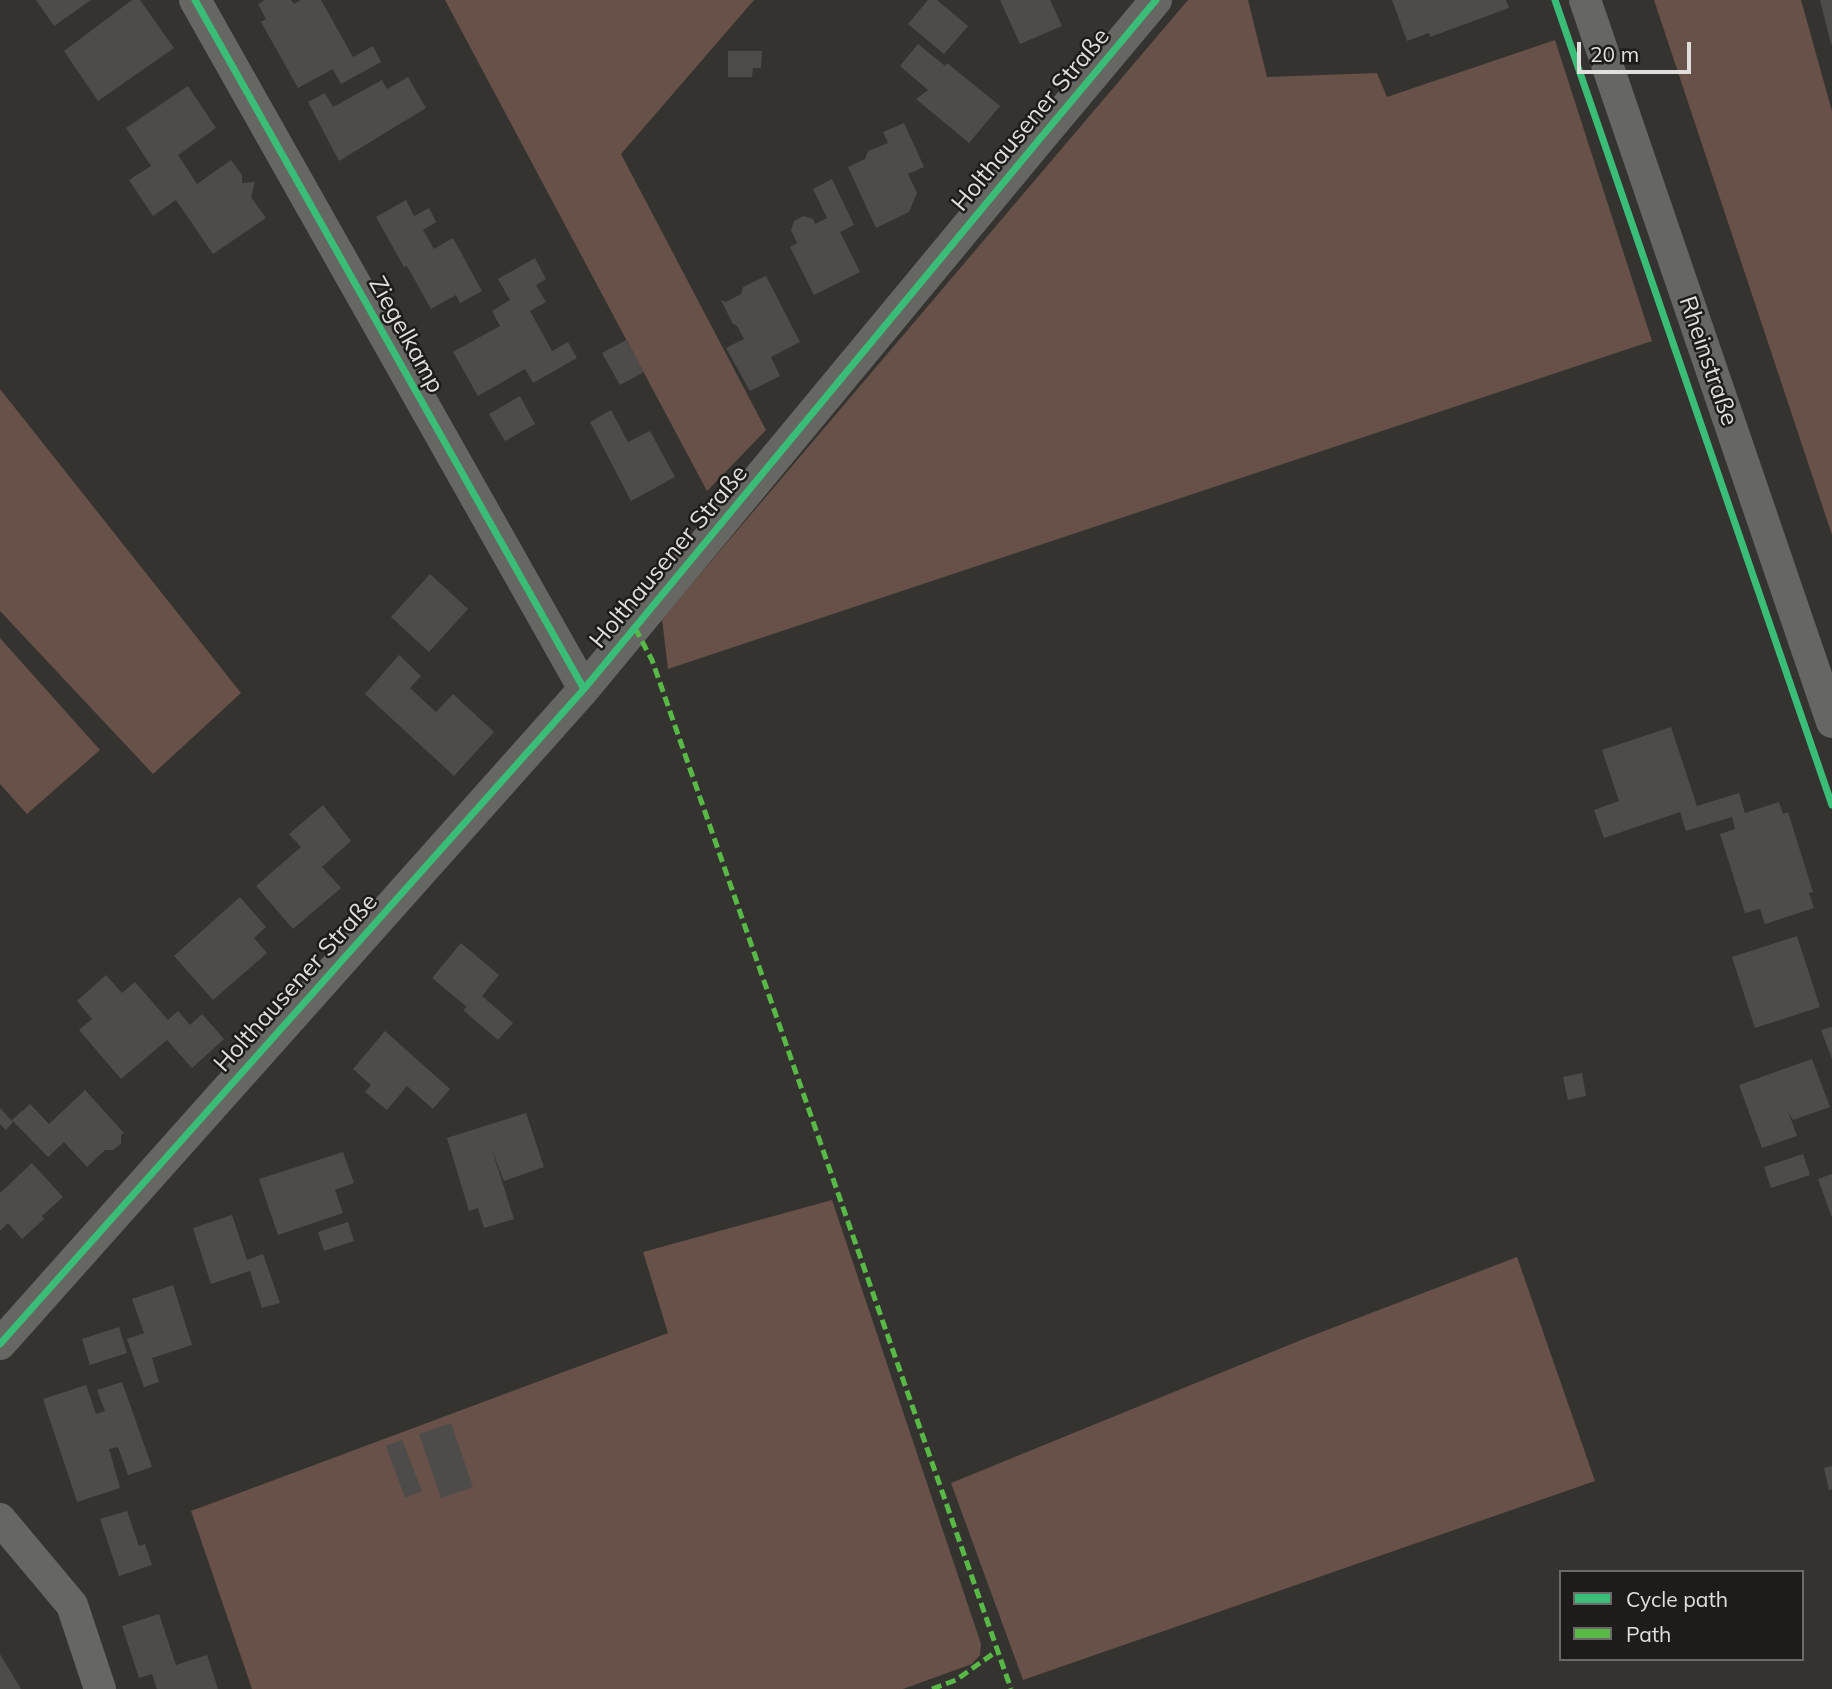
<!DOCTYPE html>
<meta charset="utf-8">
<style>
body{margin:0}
#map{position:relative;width:1832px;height:1689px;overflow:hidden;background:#353330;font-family:Mulish,sans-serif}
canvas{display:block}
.legend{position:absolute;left:1559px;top:1570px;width:245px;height:91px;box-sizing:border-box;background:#1d1c1a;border:2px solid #6b6a68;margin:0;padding:9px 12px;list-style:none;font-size:21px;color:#e0dfdc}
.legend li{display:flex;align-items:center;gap:14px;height:35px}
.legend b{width:35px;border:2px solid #6b6a68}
.scale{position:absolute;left:1577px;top:42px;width:114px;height:32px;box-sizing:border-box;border:4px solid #e0dfdc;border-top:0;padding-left:9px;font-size:21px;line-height:24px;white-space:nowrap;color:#e0dfdc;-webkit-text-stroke:5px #1d1c1a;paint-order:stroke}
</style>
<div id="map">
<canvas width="1832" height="1689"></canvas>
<ul class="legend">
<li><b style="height:9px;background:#3abd76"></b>Cycle path</li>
<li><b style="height:9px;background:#58b947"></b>Path</li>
</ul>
<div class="scale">20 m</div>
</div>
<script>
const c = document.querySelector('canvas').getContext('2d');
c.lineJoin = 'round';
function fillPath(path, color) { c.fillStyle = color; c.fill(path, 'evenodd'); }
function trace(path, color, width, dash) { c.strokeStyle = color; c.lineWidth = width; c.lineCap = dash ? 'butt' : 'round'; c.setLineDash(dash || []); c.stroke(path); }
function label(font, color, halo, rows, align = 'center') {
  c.font = font + ' Mulish,sans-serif'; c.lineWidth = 5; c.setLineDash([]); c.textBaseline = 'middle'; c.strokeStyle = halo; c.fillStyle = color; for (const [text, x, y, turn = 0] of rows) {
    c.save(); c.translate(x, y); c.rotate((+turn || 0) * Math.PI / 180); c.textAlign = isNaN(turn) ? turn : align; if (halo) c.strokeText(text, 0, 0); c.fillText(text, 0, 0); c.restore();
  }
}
fillPath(new Path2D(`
 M 445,0 L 754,0 L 621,154 L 766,430 L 707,491 Z
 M 1188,0 L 1248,0 L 1267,77 L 1377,73 L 1387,97 L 1555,40 L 1652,341 L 668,669 L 662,619 Z
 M 1654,0 L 1801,0 L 1832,111 L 1832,535 Z
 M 0,389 L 241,693 L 153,774 L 0,611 Z
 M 0,638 L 100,750 L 27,814 L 0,784 Z
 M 832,1200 L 981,1644 L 980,1655 L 972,1664 L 903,1689 L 252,1689 L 191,1511 L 668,1333 L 643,1252 Z
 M 1517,1257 L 1595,1481 L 1023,1680 L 951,1483 L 1306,1338 Z`), '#675148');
fillPath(new Path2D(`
 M 36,0 L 91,0 L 54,26 Z
 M 132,0 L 140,0 L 174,48 L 98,101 L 64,51 Z
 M 265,0 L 291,0 L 294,4 L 301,0 L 321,0 L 353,57 L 373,46 L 381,62 L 341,84 L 333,69 L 298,88 L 261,22 L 266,19 L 258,4 Z
 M 928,0 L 937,0 L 968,26 L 944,54 L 908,24 Z
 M 1000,0 L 1050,0 L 1062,26 L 1020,44 Z
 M 1392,0 L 1506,0 L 1509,8 L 1430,37 L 1429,33 L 1407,41 Z
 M 1820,0 L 1832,0 L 1832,44 L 1831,44 Z
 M 918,44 L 945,66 L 947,63 L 1000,106 L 969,143 L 916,99 L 928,90 L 900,66 Z
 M 728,51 L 762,51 L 761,68 L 753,68 L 752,77 L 728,77 Z
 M 408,77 L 426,108 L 339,161 L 308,102 L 325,93 L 333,107 L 382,80 L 387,89 Z
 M 188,86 L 216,128 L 178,155 L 197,184 L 231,160 L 242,175 L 242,183 L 255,182 L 251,197 L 266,218 L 213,254 L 176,200 L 153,216 L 129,180 L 151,166 L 126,128 Z
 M 904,123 L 924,167 L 908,174 L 917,193 L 909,212 L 876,228 L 848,167 L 865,159 L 868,151 L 888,143 L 883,132 Z
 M 832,179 L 854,225 L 840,232 L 860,272 L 814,295 L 790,247 L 797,243 L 791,230 L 794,221 L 803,216 L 813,219 L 815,224 L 827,218 L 813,189 Z
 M 406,200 L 414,216 L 429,208 L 436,222 L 423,230 L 434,249 L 453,238 L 482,291 L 460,303 L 456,295 L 431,309 L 407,266 L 404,267 L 376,217 Z
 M 535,258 L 546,279 L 536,285 L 546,302 L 530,311 L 552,351 L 568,342 L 577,358 L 533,383 L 525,369 L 478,396 L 453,352 L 500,326 L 492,311 L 510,300 L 498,279 Z
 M 766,276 L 800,342 L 771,357 L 780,376 L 750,391 L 726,348 L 744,339 L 737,326 L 733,324 L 721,300 L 726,302 L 741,294 L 743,287 Z
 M 626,340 L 644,372 L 620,385 L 602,353 Z
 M 520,396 L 535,424 L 505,441 L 489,414 Z
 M 611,410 L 628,442 L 650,431 L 675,477 L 631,501 L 590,422 Z
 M 430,574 L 468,609 L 429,652 L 391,617 Z
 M 399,655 L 421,676 L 410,688 L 436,712 L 453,694 L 494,732 L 454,776 L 365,694 Z
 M 1671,727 L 1697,806 L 1739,793 L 1745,813 L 1779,802 L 1783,814 L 1788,812 L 1813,892 L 1809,893 L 1814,908 L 1765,924 L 1760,909 L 1745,913 L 1720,834 L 1735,829 L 1732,817 L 1686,831 L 1680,812 L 1604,838 L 1594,810 L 1619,801 L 1602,750 Z
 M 323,805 L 351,841 L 322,867 L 341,888 L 293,929 L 256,886 L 301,847 L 289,834 Z
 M 240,897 L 266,927 L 254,938 L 267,953 L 213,1000 L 174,956 Z
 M 1797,936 L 1820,1007 L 1755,1028 L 1732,957 Z
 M 461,943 L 499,975 L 482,996 L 513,1023 L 498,1040 L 463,1010 L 467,1007 L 432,978 Z
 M 106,975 L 122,993 L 135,982 L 168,1020 L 178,1011 L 190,1025 L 202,1014 L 224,1039 L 192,1068 L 167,1040 L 121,1079 L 79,1030 L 92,1019 L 77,1001 Z
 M 1832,1027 L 1832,1059 L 1821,1030 Z
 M 385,1031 L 450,1089 L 433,1109 L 407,1086 L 387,1110 L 365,1092 L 371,1085 L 353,1069 Z
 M 1812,1059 L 1830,1107 L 1793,1120 L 1788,1111 L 1797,1136 L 1762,1148 L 1739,1085 Z
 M 1582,1073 L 1586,1096 L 1568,1100 L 1563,1077 Z
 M 85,1090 L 124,1133 L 121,1135 L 121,1144 L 113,1150 L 105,1150 L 87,1167 L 64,1142 L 48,1157 L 12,1120 L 30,1104 L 49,1124 Z
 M 0,1108 L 13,1122 L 6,1130 L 0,1124 Z
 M 526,1113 L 544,1167 L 504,1181 L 492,1150 L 514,1219 L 484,1228 L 478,1208 L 469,1211 L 447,1138 Z
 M 343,1152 L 354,1183 L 335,1190 L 343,1213 L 278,1235 L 259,1179 Z
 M 1803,1154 L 1810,1175 L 1771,1188 L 1764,1167 Z
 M 32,1163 L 63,1197 L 42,1216 L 44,1219 L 22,1239 L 8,1223 L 0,1231 L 0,1193 Z
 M 1832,1174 L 1832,1218 L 1818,1179 Z
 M 232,1215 L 247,1260 L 263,1254 L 280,1303 L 262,1308 L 250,1271 L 211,1284 L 193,1228 Z
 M 348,1222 L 354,1241 L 324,1251 L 318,1232 Z
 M 173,1285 L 192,1345 L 152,1358 L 159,1382 L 144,1387 L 127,1339 L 144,1333 L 132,1299 Z
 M 119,1327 L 127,1353 L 90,1365 L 82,1339 Z
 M 122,1382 L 152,1467 L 128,1475 L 118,1447 L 109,1449 L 120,1488 L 77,1502 L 43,1399 L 86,1385 L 96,1414 L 105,1411 L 97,1390 Z
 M 451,1423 L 473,1487 L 441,1498 L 419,1434 Z
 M 402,1440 L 422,1491 L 405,1498 L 386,1446 Z
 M 1832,1466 L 1832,1489 L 1829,1490 L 1824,1468 Z
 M 127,1511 L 139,1546 L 145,1544 L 152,1565 L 119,1576 L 100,1519 Z
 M 159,1614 L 176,1665 L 207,1655 L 218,1689 L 157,1689 L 152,1674 L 139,1678 L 122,1626 Z
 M 0,1654 L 21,1689 L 0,1689 Z`), '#4e4c4a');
trace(new Path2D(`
 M 195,0 L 584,689
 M 1585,0 L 1832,722
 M 0,1344 L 584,689 L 1038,141 L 1156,0
 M 0,1519 L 72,1605 L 100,1689`), '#666762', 32);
trace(new Path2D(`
 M 635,628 L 652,660 L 1011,1689
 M 932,1689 L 956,1680 L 997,1651`), '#58b947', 5, [10, 5]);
trace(new Path2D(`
 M 195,0 L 584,689
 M 1555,0 L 1832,805
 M 0,1344 L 584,689 L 1038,141 L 1156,0`), '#3abd76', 7);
label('24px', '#e0dfdc', '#1d1c1a', [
 ["Holthausener Straße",1031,120,-50],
 ["Ziegelkamp",406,335,61],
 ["Rheinstraße",1708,361,71],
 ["Holthausener Straße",669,557,-50],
 ["Holthausener Straße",296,983,-48]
]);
</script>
